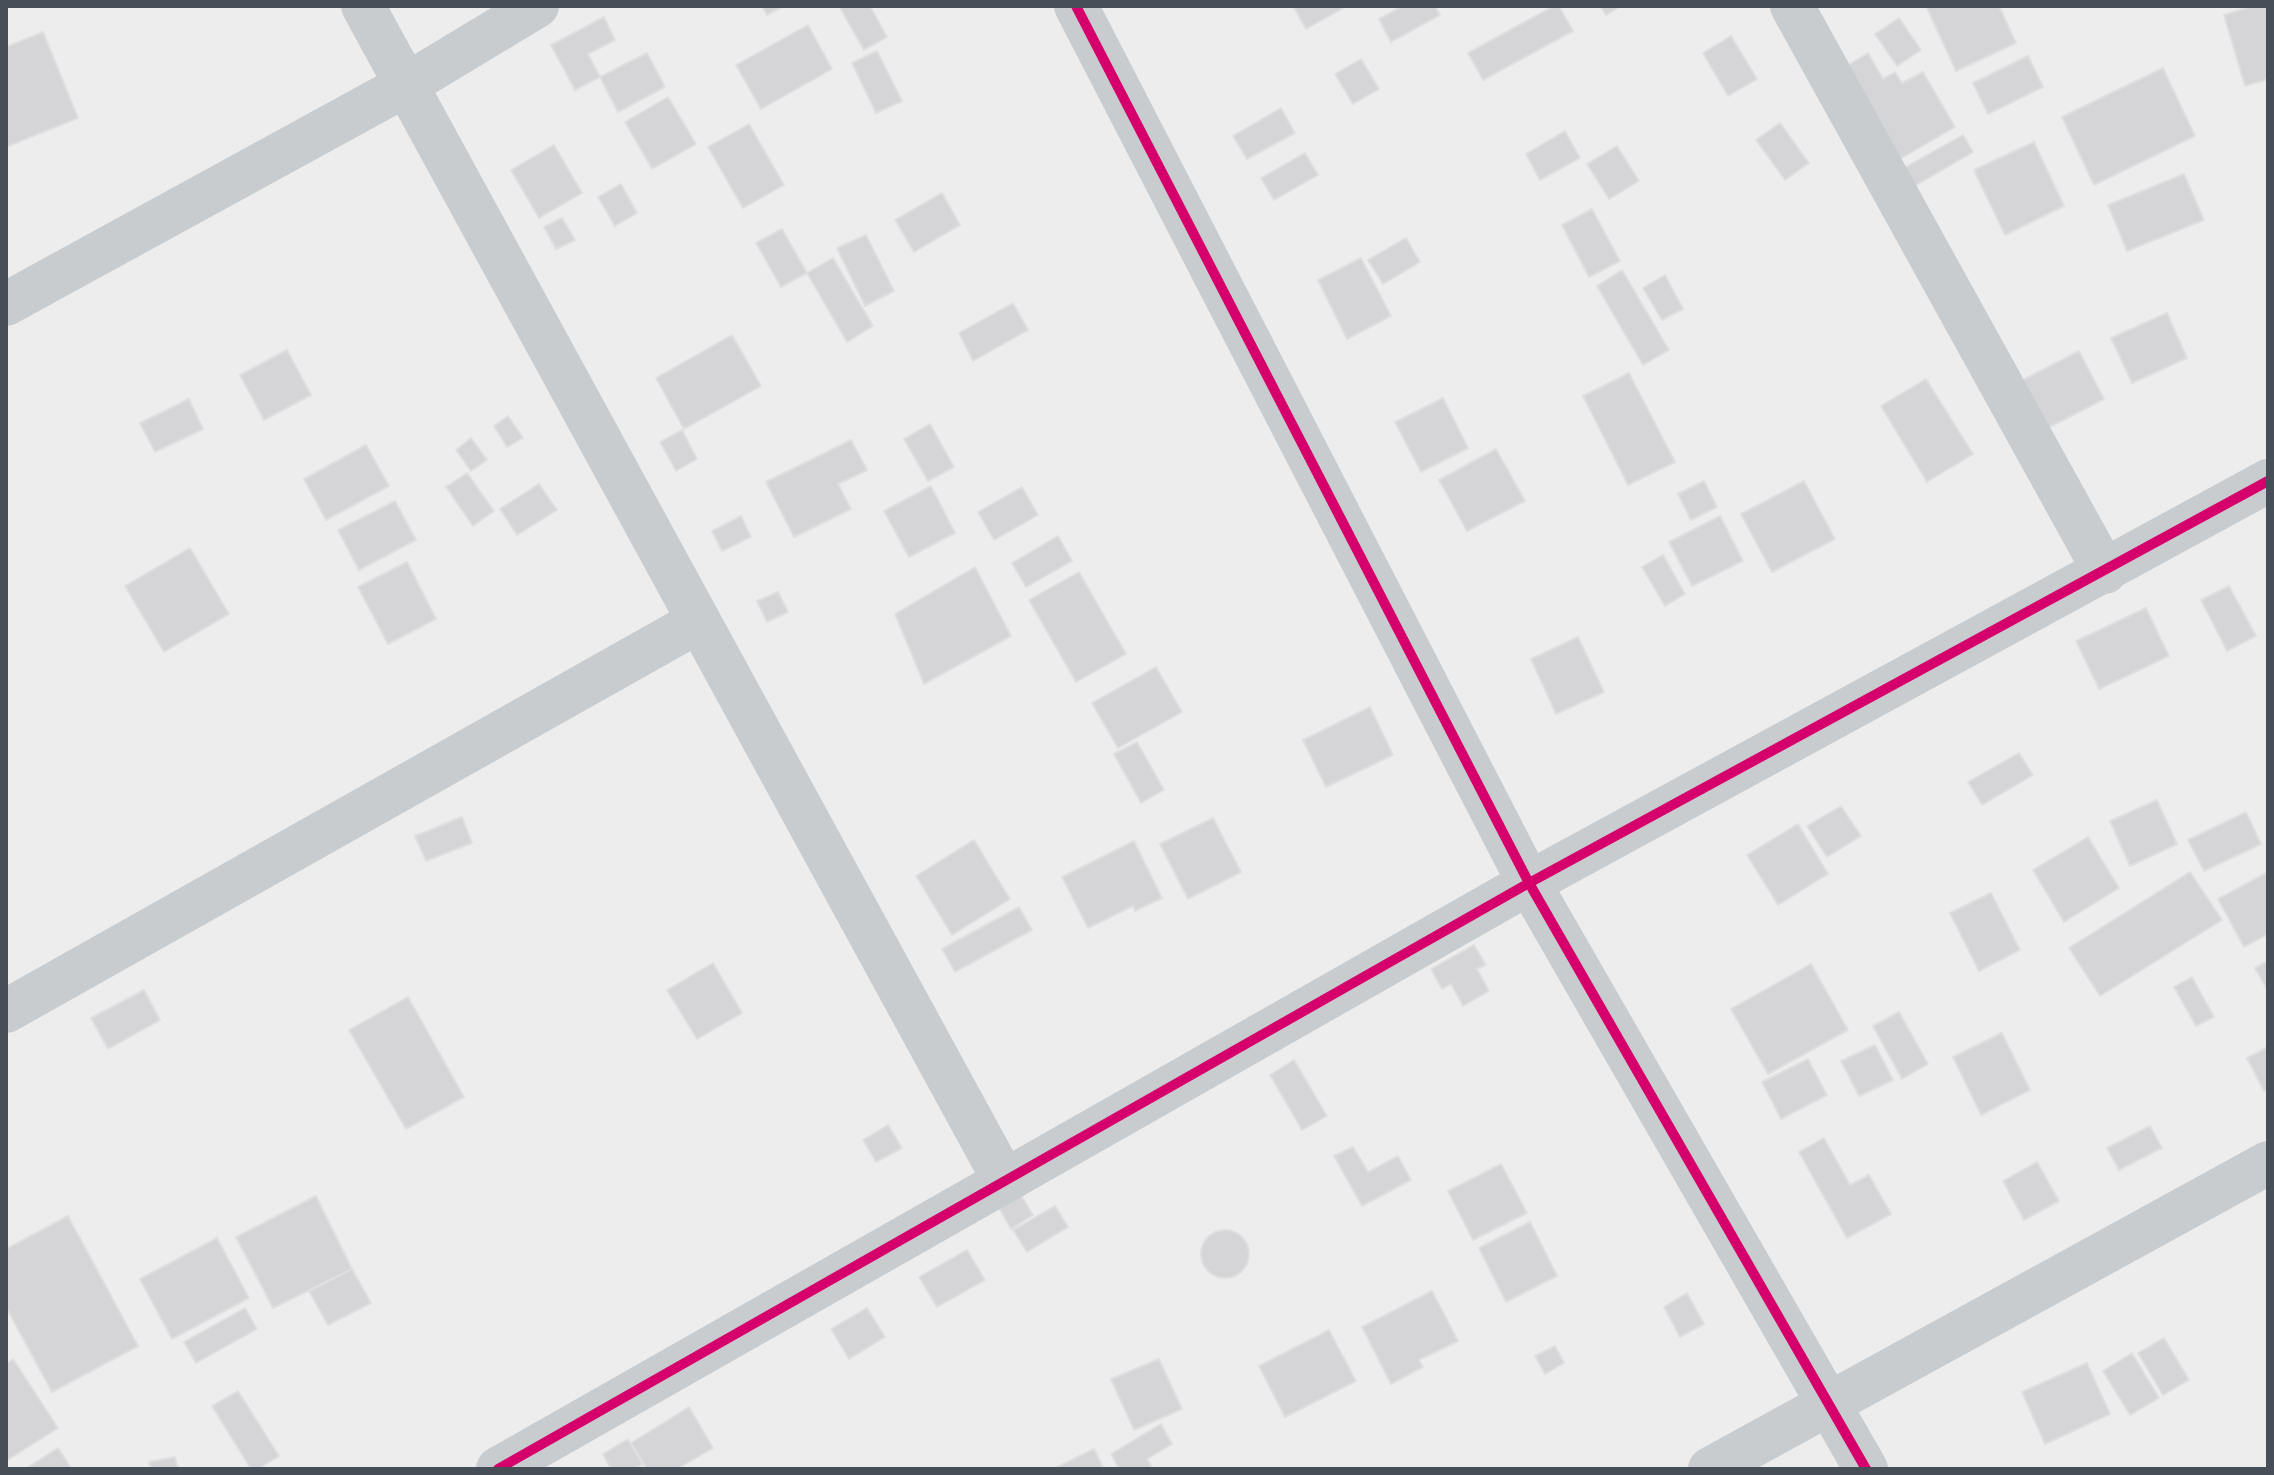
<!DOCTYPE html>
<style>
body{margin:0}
#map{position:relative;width:2274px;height:1475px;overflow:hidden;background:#eeeded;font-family:"Exo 2",sans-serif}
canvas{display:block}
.frame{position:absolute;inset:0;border:8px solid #464f58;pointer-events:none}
</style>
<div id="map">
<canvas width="2274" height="1475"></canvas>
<div class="frame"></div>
</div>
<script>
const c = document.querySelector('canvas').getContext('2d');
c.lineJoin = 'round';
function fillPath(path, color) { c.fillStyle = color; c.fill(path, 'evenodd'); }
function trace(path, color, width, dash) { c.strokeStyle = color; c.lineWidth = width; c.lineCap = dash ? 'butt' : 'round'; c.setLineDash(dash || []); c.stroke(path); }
const building = new Path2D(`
 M 762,6 L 784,6 L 767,15 Z
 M 839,6 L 870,6 L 887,37 L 864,50 Z
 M 1293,6 L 1347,6 L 1306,29 Z
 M 1403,6 L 1435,6 L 1440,15 L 1391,42 L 1379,19 Z
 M 1554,6 L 1559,6 L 1573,31 L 1483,80 L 1468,53 Z
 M 1600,6 L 1621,6 L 1606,15 Z
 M 1926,6 L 1999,6 L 2016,43 L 1956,71 Z
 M 2253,6 L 2268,6 L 2268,79 L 2245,86 L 2224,15 Z
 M 604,17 L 615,40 L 588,54 L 600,77 L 575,90 L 551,45 Z
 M 1899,18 L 1921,50 L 1897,66 L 1875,34 Z
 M 808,25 L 832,69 L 761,109 L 736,65 Z
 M 43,32 L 78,118 L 6,147 L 6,47 Z
 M 1731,36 L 1757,79 L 1728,96 L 1703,53 Z
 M 877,51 L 902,101 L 876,113 L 852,63 Z
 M 647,53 L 665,87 L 618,112 L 600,77 Z
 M 1868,53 L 1883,79 L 1895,72 L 1902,83 L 1923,72 L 1955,127 L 1900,159 L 1845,67 Z
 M 2028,56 L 2043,87 L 1988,114 L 1973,83 Z
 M 1361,59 L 1379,89 L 1353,104 L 1335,74 Z
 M 2163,68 L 2195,136 L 2094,185 L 2062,117 Z
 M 668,97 L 696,144 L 652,169 L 625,122 Z
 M 1281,108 L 1295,133 L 1247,159 L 1233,136 Z
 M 1780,123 L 1809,163 L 1785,180 L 1756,140 Z
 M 749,124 L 784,185 L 743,208 L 708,147 Z
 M 1565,131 L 1580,158 L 1540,180 L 1526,154 Z
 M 1963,135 L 1973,152 L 1913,187 L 1902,169 Z
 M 2034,142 L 2064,206 L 2005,235 L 1974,170 Z
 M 554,145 L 582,193 L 539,218 L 511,170 Z
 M 1617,146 L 1639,181 L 1609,199 L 1587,164 Z
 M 1305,153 L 1318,175 L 1274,200 L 1261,178 Z
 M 2184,174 L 2204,220 L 2127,251 L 2108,205 Z
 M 621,184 L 637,213 L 615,226 L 598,197 Z
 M 942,193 L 960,225 L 914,252 L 895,220 Z
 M 1592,209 L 1620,261 L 1589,277 L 1562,225 Z
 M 562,218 L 575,240 L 556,249 L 544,227 Z
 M 782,229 L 807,273 L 781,287 L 756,243 Z
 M 866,235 L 894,291 L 865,306 L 837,248 Z
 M 1406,238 L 1420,262 L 1383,284 L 1368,260 Z
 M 833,258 L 873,326 L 847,342 L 807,273 Z
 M 1361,258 L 1391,316 L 1347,339 L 1318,280 Z
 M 1622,270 L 1669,350 L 1643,365 L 1597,286 Z
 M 1665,275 L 1683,309 L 1662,320 L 1643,288 Z
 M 1013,303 L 1028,330 L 973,361 L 959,333 Z
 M 2167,313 L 2187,358 L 2132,383 L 2111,338 Z
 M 732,335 L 761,386 L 684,429 L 656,378 Z
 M 287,350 L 311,395 L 264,420 L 240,375 Z
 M 2079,351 L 2104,399 L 2042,431 L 2017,383 Z
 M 1629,373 L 1675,462 L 1628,485 L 1583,396 Z
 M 1926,379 L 1973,454 L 1927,482 L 1881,406 Z
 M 1443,398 L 1468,448 L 1421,472 L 1395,422 Z
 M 189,399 L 203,429 L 155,452 L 140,423 Z
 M 508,416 L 523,438 L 507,447 L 494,426 Z
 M 930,424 L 954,467 L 928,481 L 904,439 Z
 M 682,430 L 697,459 L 676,471 L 660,442 Z
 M 471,438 L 487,460 L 471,471 L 456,450 Z
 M 851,440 L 867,470 L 838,484 L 851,509 L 794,537 L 766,482 Z
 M 366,445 L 389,486 L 326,520 L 304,479 Z
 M 1496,449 L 1525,501 L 1467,531 L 1439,480 Z
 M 467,473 L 494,511 L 473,526 L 446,487 Z
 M 1704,481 L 1717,507 L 1691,520 L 1678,494 Z
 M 1804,481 L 1835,539 L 1772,572 L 1741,514 Z
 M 539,484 L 557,510 L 517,535 L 500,509 Z
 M 931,486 L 955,533 L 909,557 L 884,511 Z
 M 1022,487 L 1038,515 L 994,540 L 978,512 Z
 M 395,501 L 416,540 L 359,570 L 338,530 Z
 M 741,516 L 751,537 L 722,551 L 712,531 Z
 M 1720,516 L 1743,561 L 1692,586 L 1669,542 Z
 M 1058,536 L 1072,561 L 1026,587 L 1012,563 Z
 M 190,548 L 229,614 L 164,652 L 125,586 Z
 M 1663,555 L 1685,594 L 1665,606 L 1642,567 Z
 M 407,562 L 436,619 L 388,644 L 358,587 Z
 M 975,567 L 1011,636 L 924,684 L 895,614 Z
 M 1079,572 L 1126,654 L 1076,682 L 1029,600 Z
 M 2229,586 L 2256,636 L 2227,651 L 2201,600 Z
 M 778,592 L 788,612 L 767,622 L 757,601 Z
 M 2146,608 L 2169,656 L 2099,689 L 2076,641 Z
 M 1578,637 L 1604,692 L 1556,714 L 1531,659 Z
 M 1156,667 L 1182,712 L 1118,748 L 1092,703 Z
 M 1370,707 L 1393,755 L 1326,787 L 1303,740 Z
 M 1137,742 L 1164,790 L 1141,803 L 1114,754 Z
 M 2019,753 L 2033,775 L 1982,805 L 1968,782 Z
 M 2157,800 L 2177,844 L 2130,866 L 2110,821 Z
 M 1841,806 L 1861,836 L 1827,857 L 1807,826 Z
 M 2246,812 L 2261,844 L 2204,871 L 2188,840 Z
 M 462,817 L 472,843 L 426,861 L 415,836 Z
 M 1213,818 L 1241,872 L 1188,899 L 1160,844 Z
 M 1798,824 L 1828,874 L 1778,905 L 1747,855 Z
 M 2088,837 L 2119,888 L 2064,922 L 2033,870 Z
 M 974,840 L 1010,899 L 952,935 L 916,876 Z
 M 1134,841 L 1162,898 L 1135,911 L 1133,906 L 1088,928 L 1062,877 Z
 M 2190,872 L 2222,920 L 2100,996 L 2069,948 Z
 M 2268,872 L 2268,934 L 2244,947 L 2218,899 Z
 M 1991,893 L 2020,950 L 1979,971 L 1950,913 Z
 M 1019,907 L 1032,930 L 955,972 L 942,949 Z
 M 1474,945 L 1486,965 L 1477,969 L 1489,991 L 1463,1006 L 1451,984 L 1442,989 L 1431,969 Z
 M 2268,961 L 2268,991 L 2255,968 Z
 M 713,963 L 742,1013 L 697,1039 L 667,990 Z
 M 1811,964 L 1848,1030 L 1768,1074 L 1731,1009 Z
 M 2192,977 L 2214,1017 L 2196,1026 L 2174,987 Z
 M 144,990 L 160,1020 L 108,1049 L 91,1018 Z
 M 408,997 L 464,1097 L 406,1129 L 349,1030 Z
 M 1899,1012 L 1928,1064 L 1902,1079 L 1873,1026 Z
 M 2002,1033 L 2030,1090 L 1981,1115 L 1953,1057 Z
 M 1875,1045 L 1893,1080 L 1859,1096 L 1841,1061 Z
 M 2268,1047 L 2268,1089 L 2264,1091 L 2247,1058 Z
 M 1808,1059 L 1827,1095 L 1781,1119 L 1762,1082 Z
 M 1294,1060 L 1327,1116 L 1302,1130 L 1270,1075 Z
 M 888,1125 L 902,1148 L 876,1162 L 863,1140 Z
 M 2150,1126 L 2162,1148 L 2119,1170 L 2107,1148 Z
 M 1824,1138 L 1850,1185 L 1869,1175 L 1891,1214 L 1847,1238 L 1799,1152 Z
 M 1353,1147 L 1368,1172 L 1398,1156 L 1411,1180 L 1362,1206 L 1334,1156 Z
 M 2037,1162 L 2059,1201 L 2024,1220 L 2003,1181 Z
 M 1501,1164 L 1527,1213 L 1473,1240 L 1448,1191 Z
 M 1021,1195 L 1033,1215 L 1011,1229 L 999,1208 Z
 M 316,1196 L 352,1269 L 273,1308 L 236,1237 Z
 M 1055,1206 L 1068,1227 L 1027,1252 L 1013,1230 Z
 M 68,1216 L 138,1346 L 52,1392 L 6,1307 L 6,1249 Z
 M 1530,1222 L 1557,1276 L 1506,1302 L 1479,1248 Z
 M1201 1254a24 24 0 1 1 48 0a24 24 0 1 1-48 0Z
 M 217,1238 L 249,1298 L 172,1339 L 140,1279 Z
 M 967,1250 L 985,1280 L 937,1307 L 919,1277 Z
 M 352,1269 L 371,1303 L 328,1325 L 309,1291 Z
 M 1432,1291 L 1458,1341 L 1419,1360 L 1423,1367 L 1391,1384 L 1362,1327 Z
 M 1687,1293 L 1704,1324 L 1680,1337 L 1664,1307 Z
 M 245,1308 L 257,1329 L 196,1363 L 184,1342 Z
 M 867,1308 L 885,1337 L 849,1359 L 831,1329 Z
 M 1329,1330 L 1356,1381 L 1285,1417 L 1259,1366 Z
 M 2164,1338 L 2189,1380 L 2163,1395 L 2138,1353 Z
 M 1555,1346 L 1564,1363 L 1545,1374 L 1535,1356 Z
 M 2132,1353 L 2159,1398 L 2130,1415 L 2103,1371 Z
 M 13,1359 L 58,1428 L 6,1461 L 6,1364 Z
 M 1159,1359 L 1182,1409 L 1134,1430 L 1111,1379 Z
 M 2087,1363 L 2110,1414 L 2045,1444 L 2022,1392 Z
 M 238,1391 L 279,1456 L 258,1469 L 251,1469 L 212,1406 Z
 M 689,1407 L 713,1448 L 677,1469 L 647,1469 L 631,1443 Z
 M 1161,1424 L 1172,1444 L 1147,1459 L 1153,1469 L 1119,1469 L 1111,1454 Z
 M 628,1439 L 643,1464 L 633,1469 L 611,1469 L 603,1454 Z
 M 58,1448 L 72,1469 L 25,1469 Z
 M 1094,1449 L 1104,1469 L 1053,1469 Z
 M 175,1457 L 178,1469 L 151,1469 L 149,1462 Z`);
fillPath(building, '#d5d5d7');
trace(building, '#dfdfe0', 2);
trace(new Path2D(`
 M 363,6 L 1004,1180
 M 1076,6 L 1529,883 L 1866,1469
 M 1792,6 L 2105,572
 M 6,304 L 406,85 L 537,6
 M 6,1011 L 699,621
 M 498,1469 L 1529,883 L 2268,481
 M 1710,1469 L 2268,1163`), '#c9ccce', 44);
trace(new Path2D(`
 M 1076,6 L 1529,883 L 1866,1469
 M 498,1469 L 1529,883 L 2268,481`), '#d6006c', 10);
</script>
